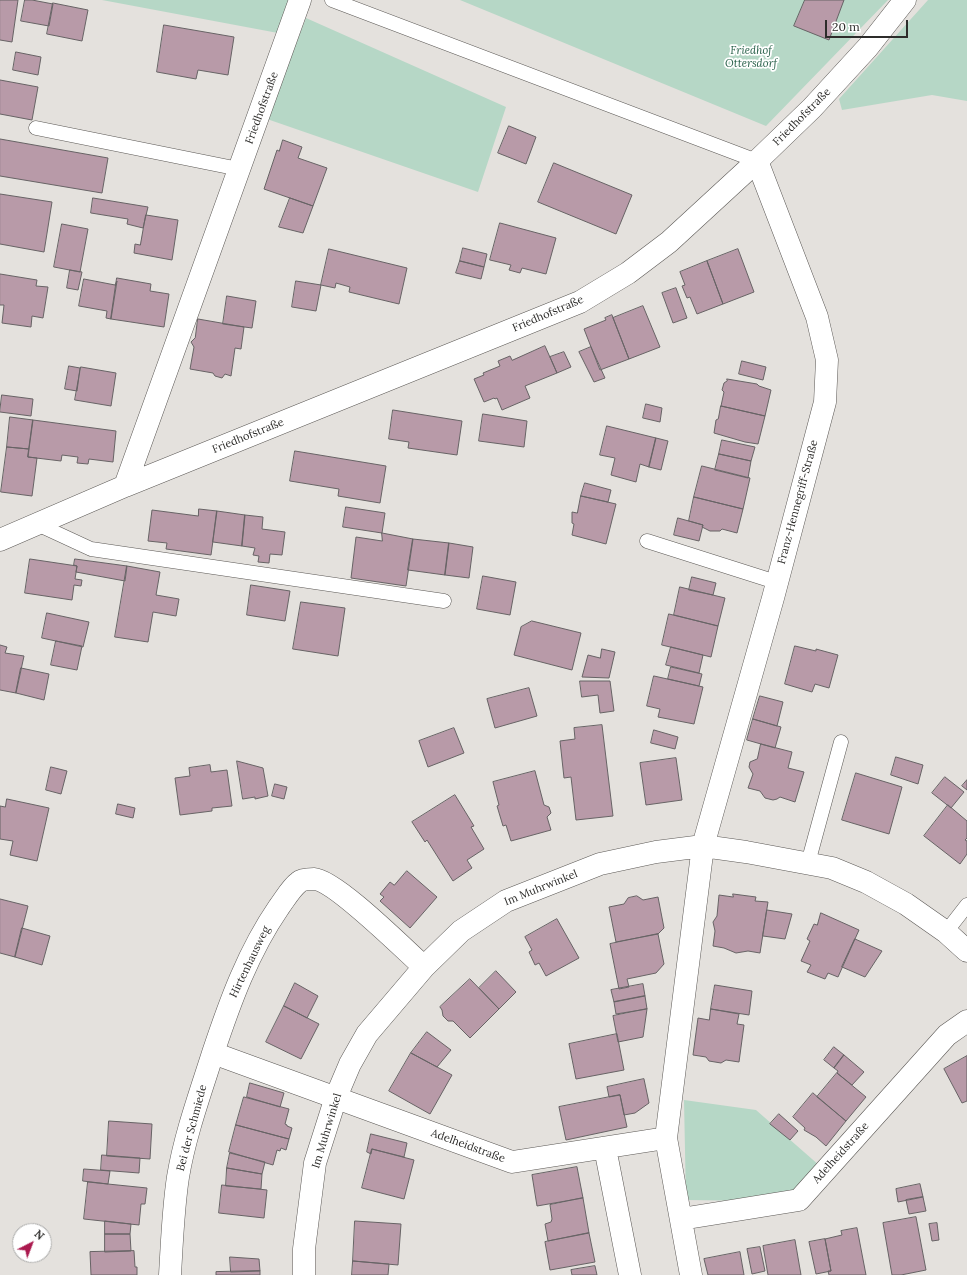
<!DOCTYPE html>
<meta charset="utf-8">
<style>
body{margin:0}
#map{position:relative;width:967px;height:1275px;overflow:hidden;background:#e4e1dd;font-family:Lora,serif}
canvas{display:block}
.north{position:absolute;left:12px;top:1223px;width:40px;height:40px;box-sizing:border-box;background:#fff;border:1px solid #ababaa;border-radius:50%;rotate:42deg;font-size:11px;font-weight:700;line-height:16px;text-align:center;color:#2d2c2a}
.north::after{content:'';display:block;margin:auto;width:14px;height:18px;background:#ab194e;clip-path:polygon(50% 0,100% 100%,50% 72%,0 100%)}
.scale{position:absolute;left:825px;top:20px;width:83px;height:18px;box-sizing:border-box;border:2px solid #2d2c2a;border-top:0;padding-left:5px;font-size:12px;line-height:14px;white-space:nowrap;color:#2d2c2a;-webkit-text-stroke:3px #fff;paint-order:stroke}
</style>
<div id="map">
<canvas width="967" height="1275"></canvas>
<div class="north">N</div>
<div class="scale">20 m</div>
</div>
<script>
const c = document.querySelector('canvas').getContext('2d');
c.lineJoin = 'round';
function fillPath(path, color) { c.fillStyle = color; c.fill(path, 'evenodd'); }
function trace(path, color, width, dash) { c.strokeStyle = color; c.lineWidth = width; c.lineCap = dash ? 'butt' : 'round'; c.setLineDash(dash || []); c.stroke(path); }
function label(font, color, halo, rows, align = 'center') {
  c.font = font + ' Lora,serif'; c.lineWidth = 3.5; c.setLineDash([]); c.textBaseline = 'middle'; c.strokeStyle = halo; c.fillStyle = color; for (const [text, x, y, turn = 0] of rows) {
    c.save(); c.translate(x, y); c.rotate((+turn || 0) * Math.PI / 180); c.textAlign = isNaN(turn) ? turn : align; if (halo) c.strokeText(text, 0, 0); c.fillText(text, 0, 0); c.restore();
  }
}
fillPath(new Path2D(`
 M 102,0 L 291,0 L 278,33 Z
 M 460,0 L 888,0 L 766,126 Z
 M 928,0 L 967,0 L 967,101 L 932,95 L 842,110 L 839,99 Z
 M 306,18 L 506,107 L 478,192 L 267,119 Z
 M 684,1100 L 756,1110 L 820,1166 L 794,1192 L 764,1201 L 686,1200 Z`), '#b6d7c6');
const building = new Path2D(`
 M 0,0 L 18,0 L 12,42 L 0,40 Z
 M 25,0 L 32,0 L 53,4 L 49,26 L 21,21 Z
 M 805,0 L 844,0 L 829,40 L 794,26 Z
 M 53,3 L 88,10 L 82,41 L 47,34 Z
 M 164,25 L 234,37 L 228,75 L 198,70 L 196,79 L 157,72 Z
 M 16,52 L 41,57 L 38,75 L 13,70 Z
 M 0,80 L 38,87 L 32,120 L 0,114 Z
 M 509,126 L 536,137 L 526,164 L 498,153 Z
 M 0,139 L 108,158 L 102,193 L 0,176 Z
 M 283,140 L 302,147 L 298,158 L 327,168 L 313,206 L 264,189 L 277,150 L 279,151 Z
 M 554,163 L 632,195 L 616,234 L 538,202 Z
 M 0,194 L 52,202 L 44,252 L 0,244 Z
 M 93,198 L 148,207 L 143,228 L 127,224 L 128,219 L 91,213 Z
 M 290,198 L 313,206 L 303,233 L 279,227 Z
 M 146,215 L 178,220 L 172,260 L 134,253 L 135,244 L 140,245 Z
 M 500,223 L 556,238 L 546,274 L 522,268 L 520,273 L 509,270 L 511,265 L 490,260 Z
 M 62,224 L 88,229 L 80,272 L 54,267 Z
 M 463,248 L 487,254 L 484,267 L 460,261 Z
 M 329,249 L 407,268 L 399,304 L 349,292 L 350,287 L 336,283 L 335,288 L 321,285 Z
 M 738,249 L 754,292 L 723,304 L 707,261 Z
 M 460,261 L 484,267 L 481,279 L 456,273 Z
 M 707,261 L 723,304 L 697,314 L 690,297 L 687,298 L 682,286 L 685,285 L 680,272 Z
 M 70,270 L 82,272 L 78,290 L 67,288 Z
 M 0,274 L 37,280 L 36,286 L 48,287 L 43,318 L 32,316 L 31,327 L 2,323 L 4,305 L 0,305 Z
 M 117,278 L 151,284 L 150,291 L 169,294 L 164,327 L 111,319 Z
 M 84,279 L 115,285 L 117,281 L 111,319 L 106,318 L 107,311 L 79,306 Z
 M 296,281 L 321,285 L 316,311 L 292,307 Z
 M 676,288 L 687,318 L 673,323 L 662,293 Z
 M 227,296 L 256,301 L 252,328 L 223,324 Z
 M 643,306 L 660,347 L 629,359 L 613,318 Z
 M 612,315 L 629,359 L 600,370 L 584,329 L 606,320 L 605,318 Z
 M 198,319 L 244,327 L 241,349 L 235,348 L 231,376 L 225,374 L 222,378 L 215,376 L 213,373 L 190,369 L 194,347 L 191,342 L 195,338 Z
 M 545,346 L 557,373 L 525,386 L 530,398 L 502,410 L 497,398 L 495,399 L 494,398 L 484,402 L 474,379 L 484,375 L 483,373 L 500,366 L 498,361 L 510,356 L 512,360 Z
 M 591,347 L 605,378 L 594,382 L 579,352 Z
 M 564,352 L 571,367 L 557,373 L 550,357 Z
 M 742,361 L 766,367 L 763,380 L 739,374 Z
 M 69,366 L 80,368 L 77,391 L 65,389 Z
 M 81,367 L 116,373 L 111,406 L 75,400 Z
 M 727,379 L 757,384 L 759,386 L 771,390 L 765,416 L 721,406 L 724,392 L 722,390 L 724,383 L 727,381 Z
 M 2,395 L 33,399 L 31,416 L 0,412 Z
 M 646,404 L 662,408 L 660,422 L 643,418 Z
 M 721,406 L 765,416 L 758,444 L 745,442 L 714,433 L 716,420 L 718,419 Z
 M 393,410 L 462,421 L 457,455 L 408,448 L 409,442 L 389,439 Z
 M 483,414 L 527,421 L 524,447 L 479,441 Z
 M 10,417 L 33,420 L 29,449 L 7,447 Z
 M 33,420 L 116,431 L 113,462 L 89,459 L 88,464 L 77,463 L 78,457 L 62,455 L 61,461 L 28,457 Z
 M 607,426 L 656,438 L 649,467 L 640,464 L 636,482 L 611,475 L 615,458 L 600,455 Z
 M 656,438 L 668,441 L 661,470 L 649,467 Z
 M 722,440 L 755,447 L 751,461 L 719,454 Z
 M 7,447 L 29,449 L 28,457 L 37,458 L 32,496 L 1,492 Z
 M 295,451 L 386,466 L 380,503 L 338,496 L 339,489 L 290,481 Z
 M 719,454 L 751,461 L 748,478 L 715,470 Z
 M 702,466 L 750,478 L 743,509 L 694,497 Z
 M 585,483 L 611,490 L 608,502 L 581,496 Z
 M 581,496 L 616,504 L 606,544 L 572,535 L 574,524 L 572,523 L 572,512 L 577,513 Z
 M 694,497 L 743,509 L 737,533 L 722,529 L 720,531 L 710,531 L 702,527 L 703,525 L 689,521 Z
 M 346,507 L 385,513 L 382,533 L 343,527 Z
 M 199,509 L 217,511 L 211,555 L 166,549 L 167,543 L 148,541 L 152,510 L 198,516 Z
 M 217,511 L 245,515 L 242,546 L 213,542 Z
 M 245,515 L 263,517 L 262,529 L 285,532 L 282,555 L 270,554 L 269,563 L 258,562 L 259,556 L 253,555 L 255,548 L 242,546 Z
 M 678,518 L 703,525 L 699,541 L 674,535 Z
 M 382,533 L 413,539 L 406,586 L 351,578 L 356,537 L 382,541 Z
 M 413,539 L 449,543 L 445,575 L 408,570 Z
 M 449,543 L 473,547 L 469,578 L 445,575 Z
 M 30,559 L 77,566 L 75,579 L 82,580 L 81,586 L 74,585 L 72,600 L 25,593 Z
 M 75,559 L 127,566 L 125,581 L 76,572 L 77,566 L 74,565 Z
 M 127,566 L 160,572 L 156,595 L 179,599 L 176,616 L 153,612 L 148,642 L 115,637 Z
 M 483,576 L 516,582 L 510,615 L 477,609 Z
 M 692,577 L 716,583 L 713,595 L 689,590 Z
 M 251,585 L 290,591 L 285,621 L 247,615 Z
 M 680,587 L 725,598 L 718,626 L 674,615 Z
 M 301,602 L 345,608 L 338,656 L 293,649 Z
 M 47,613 L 89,622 L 83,647 L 42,638 Z
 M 669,614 L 718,626 L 711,657 L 662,645 Z
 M 532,621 L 581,633 L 572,670 L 514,655 L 521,627 Z
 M 56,641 L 82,646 L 77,670 L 51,665 Z
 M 0,645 L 7,647 L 5,653 L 24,656 L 16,693 L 0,690 Z
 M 795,646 L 816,651 L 816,649 L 838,655 L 829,688 L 815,684 L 812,692 L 785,684 Z
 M 671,647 L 703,655 L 699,673 L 666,665 Z
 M 602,649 L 615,652 L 609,678 L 582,677 L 588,655 L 600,658 Z
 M 671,667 L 702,674 L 699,686 L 668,679 Z
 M 21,668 L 49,674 L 44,700 L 16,693 Z
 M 654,676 L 703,687 L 694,724 L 658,717 L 660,709 L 647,706 Z
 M 580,681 L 610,681 L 614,711 L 600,713 L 598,695 L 582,697 Z
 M 529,688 L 537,716 L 495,728 L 487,699 Z
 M 760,696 L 783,702 L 777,726 L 753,719 Z
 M 753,719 L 781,727 L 775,748 L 747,740 Z
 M 602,725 L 613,816 L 576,820 L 571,777 L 564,778 L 560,741 L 575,739 L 574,728 Z
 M 454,728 L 464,753 L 428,767 L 419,741 Z
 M 654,730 L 678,737 L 675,749 L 651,743 Z
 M 761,744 L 792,752 L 788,768 L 804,772 L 795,802 L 780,797 L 777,799 L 773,800 L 765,798 L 760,791 L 748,788 L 753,774 L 749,767 L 750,762 L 757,759 Z
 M 896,757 L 923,765 L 918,784 L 891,775 Z
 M 676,758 L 682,800 L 646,805 L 640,763 Z
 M 237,761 L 263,768 L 268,796 L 255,799 L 255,797 L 243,799 Z
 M 210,765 L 211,772 L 227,770 L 232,806 L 212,808 L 212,811 L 180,815 L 175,778 L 190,776 L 189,768 Z
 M 51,767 L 67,771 L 61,794 L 46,790 Z
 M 535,771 L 544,805 L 549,807 L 551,813 L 547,817 L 551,830 L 511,841 L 506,825 L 503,826 L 497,806 L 499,805 L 493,782 Z
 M 856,773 L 902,787 L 889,834 L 842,820 Z
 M 945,777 L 964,792 L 951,808 L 932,793 Z
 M 967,780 L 967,790 L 962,786 Z
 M 275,784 L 287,787 L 284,799 L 272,796 Z
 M 455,795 L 474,826 L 471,827 L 484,849 L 467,860 L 472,868 L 453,881 L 427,840 L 425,842 L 412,822 Z
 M 7,799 L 49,808 L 37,861 L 10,855 L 13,841 L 0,839 L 0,806 L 5,807 Z
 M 118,804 L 135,808 L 133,818 L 116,814 Z
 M 948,805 L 967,821 L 967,838 L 965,840 L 967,841 L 967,854 L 960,864 L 924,836 Z
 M 407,871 L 437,897 L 410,928 L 380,901 L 384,897 L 380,894 L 390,882 L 394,885 Z
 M 733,894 L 756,897 L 755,901 L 768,902 L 760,953 L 748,951 L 736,953 L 724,948 L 713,946 L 715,931 L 713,922 L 717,916 L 719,895 L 733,897 Z
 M 637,896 L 643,900 L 658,897 L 664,928 L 658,934 L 616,942 L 609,907 L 624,904 L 628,898 Z
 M 0,899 L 28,906 L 15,957 L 0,953 Z
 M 767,910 L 792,914 L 785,939 L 763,936 Z
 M 821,913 L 859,930 L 838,977 L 828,973 L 825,979 L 807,972 L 811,965 L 801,961 L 810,941 L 807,939 L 814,924 L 817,925 Z
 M 557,919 L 579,958 L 546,976 L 539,963 L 535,965 L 529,952 L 532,950 L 525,937 Z
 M 22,928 L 50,936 L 42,965 L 15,957 Z
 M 658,934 L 664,964 L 656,973 L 627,979 L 629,987 L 619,989 L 610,944 Z
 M 855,939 L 882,951 L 865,977 L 842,967 Z
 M 496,971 L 516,992 L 499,1009 L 479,988 Z
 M 470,979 L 499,1009 L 470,1038 L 453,1021 L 448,1021 L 443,1016 L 442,1010 L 440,1007 Z
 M 295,983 L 318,996 L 307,1018 L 284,1006 Z
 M 643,984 L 645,996 L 614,1002 L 611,990 Z
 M 715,985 L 752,991 L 749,1015 L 711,1009 Z
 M 645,996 L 647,1009 L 616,1014 L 614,1002 Z
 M 284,1006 L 319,1024 L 301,1059 L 266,1042 Z
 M 647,1009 L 643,1037 L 618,1042 L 613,1016 Z
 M 711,1009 L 739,1014 L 737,1024 L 744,1025 L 739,1062 L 726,1060 L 721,1063 L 709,1061 L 706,1057 L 693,1055 L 698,1018 L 709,1020 Z
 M 427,1032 L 451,1050 L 437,1067 L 411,1053 Z
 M 617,1034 L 624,1070 L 576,1079 L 569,1044 Z
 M 834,1047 L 844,1055 L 834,1068 L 824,1060 Z
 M 411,1053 L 452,1075 L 430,1114 L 389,1091 Z
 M 844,1055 L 864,1072 L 852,1085 L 837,1073 L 838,1071 L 834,1068 Z
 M 967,1056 L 967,1101 L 962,1103 L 944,1069 Z
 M 837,1073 L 866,1097 L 846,1121 L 817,1097 Z
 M 644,1079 L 649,1103 L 635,1113 L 624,1115 L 620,1095 L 609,1097 L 607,1087 Z
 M 250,1083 L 284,1093 L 280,1107 L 247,1097 Z
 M 813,1093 L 846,1121 L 826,1146 L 816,1137 L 804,1130 L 805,1128 L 793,1117 Z
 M 620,1095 L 627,1127 L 566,1140 L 559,1107 Z
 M 244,1097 L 289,1109 L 285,1124 L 287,1125 L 287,1126 L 292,1128 L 289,1139 L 236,1125 Z
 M 779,1114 L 798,1131 L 790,1140 L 770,1124 Z
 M 109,1121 L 152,1124 L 150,1159 L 107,1156 Z
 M 236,1125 L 289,1139 L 286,1150 L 281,1148 L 280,1151 L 277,1150 L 273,1165 L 229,1152 Z
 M 371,1134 L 407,1143 L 404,1157 L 372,1149 L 371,1154 L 367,1152 Z
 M 372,1149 L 414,1160 L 404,1199 L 362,1188 Z
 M 230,1153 L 265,1162 L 262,1174 L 227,1168 Z
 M 102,1155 L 140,1158 L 139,1173 L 101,1170 Z
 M 577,1167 L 583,1198 L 537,1206 L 532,1175 Z
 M 227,1168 L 262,1174 L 261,1189 L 226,1186 Z
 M 84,1169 L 110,1171 L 108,1184 L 83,1181 Z
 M 88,1182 L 147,1188 L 145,1204 L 141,1204 L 139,1225 L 84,1219 Z
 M 920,1184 L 923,1197 L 898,1202 L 896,1189 Z
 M 222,1185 L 267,1190 L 264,1218 L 219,1213 Z
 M 923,1197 L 926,1211 L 909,1214 L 906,1200 Z
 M 583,1198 L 589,1233 L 548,1241 L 545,1224 L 551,1222 L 552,1219 L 550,1205 Z
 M 916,1217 L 926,1270 L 901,1275 L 892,1275 L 883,1223 Z
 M 105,1221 L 131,1224 L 130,1234 L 105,1234 Z
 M 355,1221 L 401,1224 L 398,1265 L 353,1261 Z
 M 937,1223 L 939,1240 L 932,1241 L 929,1224 Z
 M 857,1228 L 866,1275 L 829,1275 L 828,1271 L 831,1271 L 825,1239 L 842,1235 L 841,1231 Z
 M 589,1233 L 595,1262 L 550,1270 L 545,1242 Z
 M 105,1234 L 130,1234 L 131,1251 L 105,1252 Z
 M 825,1239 L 831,1271 L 816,1274 L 809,1242 Z
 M 795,1240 L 801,1275 L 768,1275 L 763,1246 Z
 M 760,1247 L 765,1271 L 752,1274 L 747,1249 Z
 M 134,1251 L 135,1267 L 137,1267 L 137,1275 L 91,1275 L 90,1252 Z
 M 740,1252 L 744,1275 L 708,1275 L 704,1259 Z
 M 230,1257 L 259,1259 L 260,1271 L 231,1272 Z
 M 353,1261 L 389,1264 L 388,1275 L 352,1275 Z
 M 595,1266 L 597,1275 L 572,1275 L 571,1270 Z
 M 260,1271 L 260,1275 L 216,1275 L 216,1272 Z`);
fillPath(building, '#b89aa8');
trace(building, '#676365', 1);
const lane = new Path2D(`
 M 332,0 L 757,161
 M 36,128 L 239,169
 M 37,524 L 91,549 L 444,601
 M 647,541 L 776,582
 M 808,863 L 841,742
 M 946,932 L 967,905`);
const street = new Path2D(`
 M 125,486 L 300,0
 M 0,540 L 125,486 L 580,302 L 628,273 L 669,242 L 757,161 L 812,108 L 868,47 L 905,0
 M 424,967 C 405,950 335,880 314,879 C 310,879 302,879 299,882 C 291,888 285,899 279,907 C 248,952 230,1002 213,1053 L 512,1162 L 666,1138
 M 605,1148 L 630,1275
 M 681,1219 L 799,1200 L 947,1035 L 967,1021
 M 170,1275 C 172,1242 173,1210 178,1177 C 185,1135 200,1094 213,1053
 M 304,1275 L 304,1249 L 315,1163 L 336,1097 L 350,1064 L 367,1034 L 424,967 L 461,931 L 506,901 L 600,864 L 656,852 L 703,846 L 746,852 L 832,868 L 866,882 L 906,904 L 946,932 L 967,951
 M 691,1275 L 666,1138 L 703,846 L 773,598 L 825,402 L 827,360 L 817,317 L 757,161`);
trace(lane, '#5c5956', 15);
trace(street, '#5c5956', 23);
trace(lane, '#fff', 14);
trace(street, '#fff', 22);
label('italic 11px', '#286049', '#fff', [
 ["Friedhof",751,51],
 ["Ottersdorf",751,64]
]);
label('11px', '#2d2c2a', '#fff', [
 ["Friedhofstraße",262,108,-70],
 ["Friedhofstraße",802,117,-45],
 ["Friedhofstraße",548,314,-23],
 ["Friedhofstraße",248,436,-22],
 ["Franz-Hennegriff-Straße",798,502,-75],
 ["Im Muhrwinkel",541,888,-22],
 ["Hirtenhausweg",250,962,-64],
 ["Bei der Schmiede",192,1128,-75],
 ["Im Muhrwinkel",327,1131,-73],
 ["Adelheidstraße",468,1146,20],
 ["Adelheidstraße",841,1153,-48]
]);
</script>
